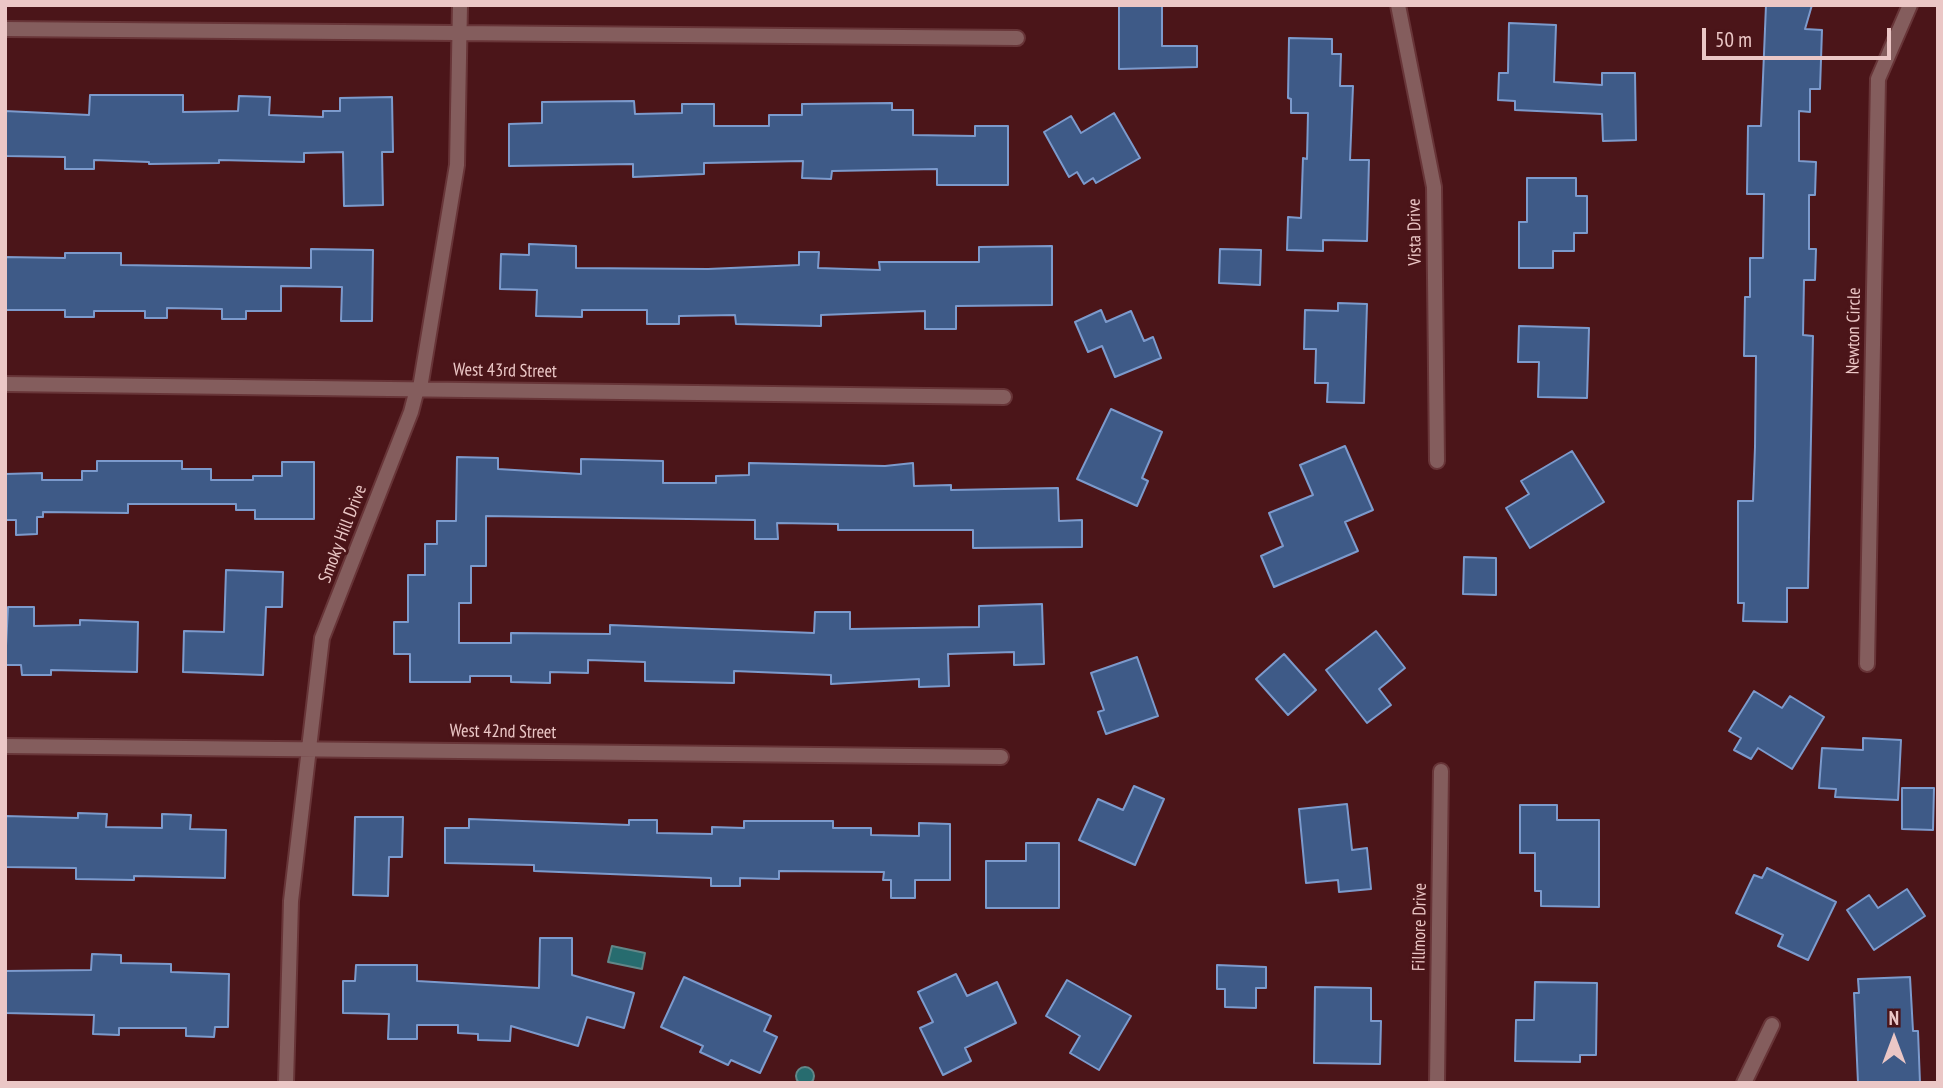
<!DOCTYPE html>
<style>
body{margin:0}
#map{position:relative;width:1943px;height:1088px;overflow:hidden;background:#4b1519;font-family:"PT Sans Narrow",sans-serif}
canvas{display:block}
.frame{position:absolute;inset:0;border:7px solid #ebc7c6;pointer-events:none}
.north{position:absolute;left:1859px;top:1004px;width:70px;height:70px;-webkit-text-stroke:5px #4b1519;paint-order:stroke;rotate:0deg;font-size:19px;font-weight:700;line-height:28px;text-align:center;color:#ebc7c6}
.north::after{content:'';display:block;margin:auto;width:24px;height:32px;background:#ebc7c6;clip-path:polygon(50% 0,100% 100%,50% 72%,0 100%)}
.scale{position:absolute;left:1702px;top:28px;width:189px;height:32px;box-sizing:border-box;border:4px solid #ebc7c6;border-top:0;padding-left:9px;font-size:21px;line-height:24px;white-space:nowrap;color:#ebc7c6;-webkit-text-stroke:5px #4b1519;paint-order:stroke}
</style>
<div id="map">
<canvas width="1943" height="1088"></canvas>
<div class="frame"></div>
<div class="north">N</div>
<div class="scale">50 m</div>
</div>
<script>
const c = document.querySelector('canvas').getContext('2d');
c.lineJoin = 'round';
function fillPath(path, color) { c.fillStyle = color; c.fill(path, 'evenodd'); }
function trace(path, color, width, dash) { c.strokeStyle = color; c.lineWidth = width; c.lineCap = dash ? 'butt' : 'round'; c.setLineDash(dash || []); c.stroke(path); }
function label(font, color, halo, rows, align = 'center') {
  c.font = font + ' "PT Sans Narrow",sans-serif'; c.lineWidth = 6; c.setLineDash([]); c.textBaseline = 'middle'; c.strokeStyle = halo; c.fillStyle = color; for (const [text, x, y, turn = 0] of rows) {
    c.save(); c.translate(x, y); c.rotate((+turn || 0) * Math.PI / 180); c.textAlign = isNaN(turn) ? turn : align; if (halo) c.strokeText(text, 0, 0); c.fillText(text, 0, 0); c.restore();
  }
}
const water = new Path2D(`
 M 612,946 L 645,953 L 642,969 L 608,962 Z
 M796 1076a9 9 0 1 1 18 0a9 9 0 1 1-18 0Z`);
fillPath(water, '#276c6f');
trace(water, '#628789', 2);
const building = new Path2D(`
 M 1119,5 L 1162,5 L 1162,46 L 1197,46 L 1197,67 L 1119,69 Z
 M 1766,5 L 1812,5 L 1805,29 L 1822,30 L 1820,89 L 1810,89 L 1810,112 L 1799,111 L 1799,161 L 1816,162 L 1815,195 L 1809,195 L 1809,249 L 1816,249 L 1815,280 L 1804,280 L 1803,335 L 1813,336 L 1808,588 L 1787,588 L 1787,622 L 1743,621 L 1744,603 L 1738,603 L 1738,501 L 1753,501 L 1755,447 L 1756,356 L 1744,356 L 1745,297 L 1750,297 L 1750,258 L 1763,258 L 1764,194 L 1747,194 L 1748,126 L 1761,126 Z
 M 1509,23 L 1556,25 L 1554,82 L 1602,85 L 1602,73 L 1635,73 L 1636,140 L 1603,141 L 1602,114 L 1515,110 L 1515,101 L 1498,100 L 1499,73 L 1508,73 Z
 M 1289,38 L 1332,39 L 1332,54 L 1341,54 L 1340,86 L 1353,86 L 1350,160 L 1369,160 L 1367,241 L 1323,240 L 1323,251 L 1287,250 L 1288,217 L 1301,218 L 1303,158 L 1307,159 L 1308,113 L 1291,113 L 1291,99 L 1288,98 Z
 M 90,95 L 183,95 L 183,112 L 238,111 L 239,96 L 270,97 L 269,115 L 323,117 L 323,111 L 340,111 L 340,98 L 392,97 L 393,152 L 382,152 L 383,205 L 344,206 L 343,152 L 304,153 L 304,162 L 219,160 L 219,163 L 149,164 L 149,162 L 94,160 L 94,169 L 65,169 L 65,157 L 5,156 L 5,111 L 89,115 Z
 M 634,101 L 635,114 L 682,113 L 682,104 L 714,104 L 714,126 L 769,126 L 769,115 L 802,115 L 802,104 L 892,103 L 892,110 L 913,110 L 913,135 L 975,136 L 975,126 L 1008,126 L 1008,185 L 937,185 L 937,169 L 832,171 L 831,179 L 802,178 L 803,161 L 704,163 L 704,174 L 633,177 L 633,164 L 509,166 L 509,124 L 542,123 L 542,102 Z
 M 1114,113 L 1140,158 L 1096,183 L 1093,178 L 1084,184 L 1077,172 L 1069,177 L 1044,132 L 1071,116 L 1081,133 Z
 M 1527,178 L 1576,178 L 1576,196 L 1587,196 L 1587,233 L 1574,233 L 1574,251 L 1553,251 L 1553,268 L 1519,268 L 1519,222 L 1527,222 Z
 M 529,244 L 576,246 L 576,268 L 708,269 L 799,265 L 799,252 L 819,252 L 818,268 L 880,270 L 879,262 L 979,262 L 979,247 L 1052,246 L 1052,305 L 956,306 L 956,329 L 925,329 L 925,311 L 821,315 L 821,326 L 736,324 L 735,315 L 679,316 L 679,324 L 647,324 L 647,310 L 582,310 L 582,317 L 536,316 L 537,290 L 500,289 L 501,254 L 529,255 Z
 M 311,249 L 373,250 L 372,321 L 341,321 L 342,287 L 281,286 L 281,311 L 246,311 L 246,319 L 222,319 L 222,309 L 167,308 L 167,318 L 145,318 L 145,311 L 94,311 L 94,317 L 65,317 L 65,310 L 5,310 L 5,257 L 65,258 L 65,253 L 121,253 L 121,265 L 311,268 Z
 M 1220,249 L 1261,250 L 1260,285 L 1219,283 Z
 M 1338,303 L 1367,304 L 1364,403 L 1327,402 L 1328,383 L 1315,383 L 1316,349 L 1304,349 L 1305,310 L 1338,311 Z
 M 1101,310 L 1106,322 L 1131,311 L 1144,341 L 1153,337 L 1161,358 L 1115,377 L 1102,346 L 1088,352 L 1075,322 Z
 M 1519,326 L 1589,328 L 1587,398 L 1538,397 L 1539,362 L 1518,362 Z
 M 1111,409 L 1162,432 L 1142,478 L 1148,481 L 1137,506 L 1077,479 Z
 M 1345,446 L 1373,510 L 1345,522 L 1358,551 L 1274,587 L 1261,556 L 1283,546 L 1269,513 L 1313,495 L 1300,465 Z
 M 1572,451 L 1604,502 L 1530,548 L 1506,508 L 1529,494 L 1521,481 Z
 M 457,457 L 498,458 L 498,469 L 581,474 L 581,459 L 663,461 L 663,483 L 716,483 L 716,476 L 749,475 L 749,463 L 885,466 L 913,463 L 914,486 L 951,485 L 951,490 L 1058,488 L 1059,521 L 1082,520 L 1082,547 L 973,548 L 973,530 L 838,530 L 838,524 L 777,523 L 778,539 L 755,539 L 755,520 L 486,516 L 486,566 L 471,566 L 471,603 L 459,603 L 459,643 L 511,643 L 511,633 L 610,634 L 610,625 L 814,633 L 815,612 L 850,612 L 850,629 L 979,627 L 979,606 L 1042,604 L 1044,664 L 1014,665 L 1014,652 L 948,654 L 949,686 L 919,687 L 919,679 L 831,684 L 831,675 L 734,671 L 734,683 L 645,681 L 645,662 L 588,660 L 588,673 L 550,672 L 550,683 L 511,682 L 511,676 L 470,676 L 470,682 L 410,682 L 410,654 L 394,654 L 394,622 L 408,622 L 408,575 L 425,575 L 425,544 L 437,544 L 437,521 L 456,521 Z
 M 97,461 L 182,461 L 182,469 L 211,469 L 211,480 L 253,480 L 253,476 L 282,476 L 282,462 L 314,462 L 314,519 L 255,519 L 255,510 L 236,510 L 236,504 L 128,504 L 128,513 L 43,512 L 43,517 L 37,517 L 37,534 L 16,535 L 16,520 L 5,520 L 5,474 L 42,473 L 42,480 L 82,480 L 82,471 L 97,471 Z
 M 1464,557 L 1496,558 L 1496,595 L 1463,594 Z
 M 226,570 L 283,572 L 282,607 L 266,607 L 263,675 L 183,672 L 184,631 L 224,632 Z
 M 8,607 L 34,607 L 34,626 L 80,625 L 80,620 L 138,622 L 137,672 L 51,670 L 51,675 L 22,675 L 21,665 L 5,665 Z
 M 1376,631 L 1405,668 L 1379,689 L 1391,705 L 1367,723 L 1326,670 Z
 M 1284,654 L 1316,690 L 1288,715 L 1256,679 Z
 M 1137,657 L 1158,716 L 1106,734 L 1098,712 L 1104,710 L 1091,673 Z
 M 1754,691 L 1782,708 L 1790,696 L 1824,717 L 1792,769 L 1758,748 L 1751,759 L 1734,750 L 1741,738 L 1729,731 Z
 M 1863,738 L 1901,740 L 1898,800 L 1835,797 L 1836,789 L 1819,788 L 1822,748 L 1863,750 Z
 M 1134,786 L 1164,799 L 1135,865 L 1079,840 L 1098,799 L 1123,810 Z
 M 1902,788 L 1934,788 L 1933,830 L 1902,829 Z
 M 1347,804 L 1352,850 L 1367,848 L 1371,889 L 1339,892 L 1338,880 L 1306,883 L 1299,809 Z
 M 1520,805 L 1557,805 L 1557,820 L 1599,820 L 1599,907 L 1541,906 L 1541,891 L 1535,891 L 1535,853 L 1520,853 Z
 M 78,813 L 107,814 L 106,827 L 162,828 L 162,814 L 191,815 L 190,829 L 226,830 L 225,878 L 134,876 L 134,880 L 76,879 L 76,868 L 5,867 L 5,816 L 78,818 Z
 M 355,817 L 403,817 L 402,857 L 389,857 L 388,896 L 353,895 Z
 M 469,819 L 629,825 L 629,820 L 657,820 L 657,833 L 712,834 L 712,827 L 744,828 L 744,821 L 833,821 L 833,828 L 871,828 L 871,835 L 919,836 L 919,823 L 950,824 L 950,880 L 915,880 L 915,898 L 891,898 L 891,880 L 883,880 L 884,872 L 779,871 L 779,879 L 740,878 L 740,886 L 711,886 L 711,878 L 534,871 L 534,865 L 445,863 L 445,828 L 469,828 Z
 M 1026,843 L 1059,843 L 1059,908 L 986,908 L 986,861 L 1026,861 Z
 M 1767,868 L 1836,902 L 1808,960 L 1778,946 L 1783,935 L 1736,913 L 1754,875 L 1762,878 Z
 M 1907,889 L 1925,916 L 1874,950 L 1847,910 L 1869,895 L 1878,908 Z
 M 540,938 L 572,938 L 572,975 L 634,993 L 624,1028 L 587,1017 L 578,1046 L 511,1026 L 510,1041 L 478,1040 L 478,1034 L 458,1033 L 458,1025 L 417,1025 L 417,1039 L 388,1039 L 389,1014 L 343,1013 L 343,981 L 355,981 L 356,965 L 417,965 L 417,981 L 539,988 Z
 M 92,954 L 121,955 L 121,963 L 171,964 L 171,972 L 229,974 L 228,1027 L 215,1027 L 214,1037 L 186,1036 L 186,1028 L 119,1028 L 119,1035 L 93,1034 L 94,1015 L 5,1013 L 5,971 L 91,970 Z
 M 1217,965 L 1266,967 L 1266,988 L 1256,988 L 1256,1008 L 1225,1007 L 1225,989 L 1217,989 Z
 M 956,974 L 967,996 L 997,982 L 1016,1023 L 965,1048 L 971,1061 L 943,1075 L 920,1028 L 933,1022 L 918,992 Z
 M 684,977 L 771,1016 L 764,1031 L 777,1037 L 760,1073 L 731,1060 L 728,1065 L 700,1052 L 703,1046 L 661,1027 Z
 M 1910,977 L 1913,1031 L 1918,1031 L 1920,1083 L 1858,1083 L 1854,993 L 1859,993 L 1858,979 Z
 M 1067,980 L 1131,1016 L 1099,1070 L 1070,1053 L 1080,1036 L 1046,1016 Z
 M 1535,982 L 1597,983 L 1596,1055 L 1580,1055 L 1580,1062 L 1515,1061 L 1516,1020 L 1534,1020 Z
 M 1315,987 L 1371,988 L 1371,1021 L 1381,1021 L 1380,1064 L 1314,1063 Z`);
fillPath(building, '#3e5a87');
trace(building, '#7c9acc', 2);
const street = new Path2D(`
 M 1398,5 L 1434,187 L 1437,461
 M 5,29 L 1017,38
 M 5,384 L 1004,397
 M 1867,664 L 1878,79 L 1910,5
 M 5,746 L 1001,757
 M 286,1083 L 291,901 L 322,638 L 411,412 L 417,389 L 420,388 L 457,165 L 460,5
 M 1437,1083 L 1441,771
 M 1744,1083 L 1772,1025`);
trace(street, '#683538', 18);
trace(street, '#845d5d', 14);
label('18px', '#ebc7c6', '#4b1519', [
 ["Vista Drive",1415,232,-91],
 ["Newton Circle",1854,331,-89],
 ["West 43rd Street",505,371,1],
 ["Smoky Hill Drive",343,534,-69],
 ["West 42nd Street",503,732,1],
 ["Fillmore Drive",1420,927,-89]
]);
</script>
